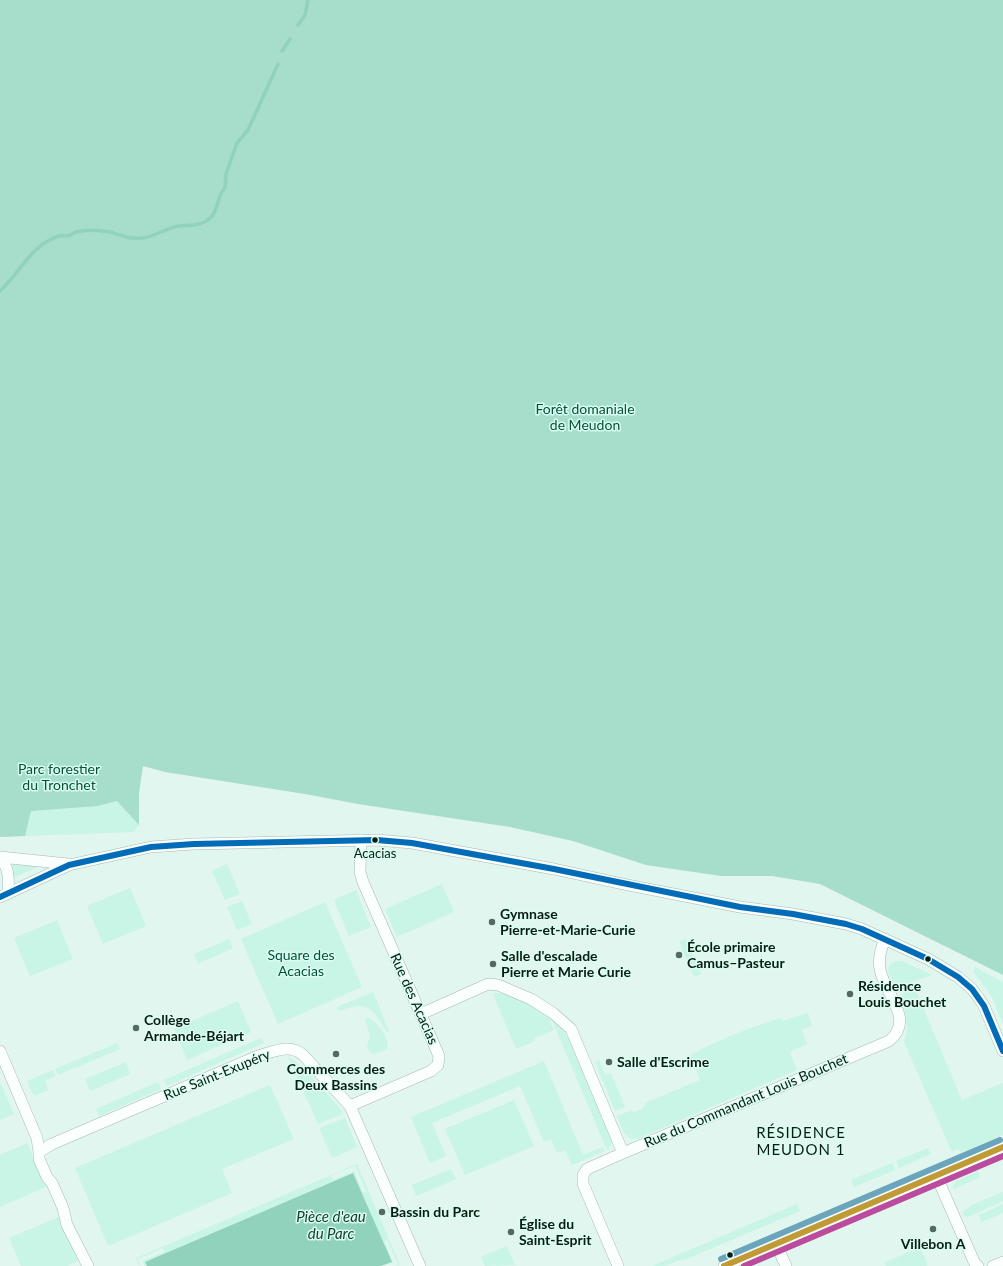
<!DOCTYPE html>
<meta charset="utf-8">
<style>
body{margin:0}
canvas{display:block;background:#e1f6ee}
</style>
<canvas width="1003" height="1266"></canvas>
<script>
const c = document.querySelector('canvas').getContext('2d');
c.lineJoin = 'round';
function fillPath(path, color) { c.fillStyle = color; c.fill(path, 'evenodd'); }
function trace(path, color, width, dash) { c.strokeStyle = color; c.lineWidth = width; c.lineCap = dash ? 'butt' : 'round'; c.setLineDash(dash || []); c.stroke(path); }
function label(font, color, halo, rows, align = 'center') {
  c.font = font + ' Lato,sans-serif'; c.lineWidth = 3; c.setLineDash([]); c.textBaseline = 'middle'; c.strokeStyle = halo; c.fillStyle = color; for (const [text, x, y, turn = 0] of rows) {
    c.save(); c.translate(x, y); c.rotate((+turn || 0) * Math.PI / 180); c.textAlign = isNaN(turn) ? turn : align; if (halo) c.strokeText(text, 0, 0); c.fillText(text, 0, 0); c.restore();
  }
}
fillPath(new Path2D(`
 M 0,655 L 143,766 L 139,793 L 139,825 L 134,832 L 0,837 Z
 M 12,862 L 40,866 L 13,878 Z
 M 227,864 L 240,894 L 225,900 L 212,871 Z
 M 442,884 L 454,912 L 397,937 L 385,909 Z
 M 130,888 L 146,926 L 103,944 L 87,906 Z
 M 356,890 L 371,927 L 349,936 L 334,900 Z
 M 242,901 L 252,924 L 237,930 L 227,907 Z
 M 325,902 L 362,987 L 278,1024 L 241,939 Z
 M 57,920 L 73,959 L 30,976 L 14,938 Z
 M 229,939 L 233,948 L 198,964 L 194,954 Z
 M 686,939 L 701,974 L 694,977 L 679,941 Z
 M 896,961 L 902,961 L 932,975 L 906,984 L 898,993 L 888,971 L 890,964 Z
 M 975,967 L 1003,982 L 1003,1024 L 992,997 L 975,974 L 973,971 Z
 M 914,986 L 962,1100 L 1003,1083 L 1003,1135 L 961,1153 L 958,1149 L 952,1152 L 904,1042 C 909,1025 907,1014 900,998 L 908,989 Z
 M 373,992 L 389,1031 L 387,1032 C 371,1007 369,1000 339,1011 L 337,1007 Z
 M 497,993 C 511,994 537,1005 547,1015 C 550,1019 552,1026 554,1030 L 534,1038 L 535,1041 L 516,1049 L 493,994 Z
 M 238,1001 L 251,1032 L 187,1060 L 174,1029 Z
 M 808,1013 L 812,1026 L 802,1030 L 807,1044 L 790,1052 L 797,1070 L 637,1139 C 623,1139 622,1128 617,1116 L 632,1110 L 633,1113 L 642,1109 L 647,1102 L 700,1080 L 691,1059 L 692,1054 C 723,1038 749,1028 781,1018 L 783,1021 Z
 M 365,1018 L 368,1018 C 377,1020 390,1040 387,1049 L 375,1054 L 371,1053 L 367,1047 L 370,1035 L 365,1020 Z
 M 551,1018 L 561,1028 L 570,1040 L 612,1139 L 611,1145 L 607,1150 Z
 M 261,1038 L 264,1043 L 167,1086 L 164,1080 Z
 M 117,1043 L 120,1049 L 58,1075 L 55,1069 Z
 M 288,1057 C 296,1058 332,1100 341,1109 L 343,1114 L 318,1124 Z
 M 599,1060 L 605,1075 L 611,1073 L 625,1107 L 615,1111 L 595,1062 Z
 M 544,1061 L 583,1155 L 603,1147 L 605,1151 L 572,1165 L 565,1150 L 557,1153 L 551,1139 L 544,1142 L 520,1086 L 432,1123 L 446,1156 L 430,1163 L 411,1117 Z
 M 126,1062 L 130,1074 L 90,1091 L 85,1079 Z
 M 53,1070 L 56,1076 L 45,1081 L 48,1090 L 34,1096 L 27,1081 Z
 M 0,1082 L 14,1114 L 0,1120 Z
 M 158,1082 L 161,1089 L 99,1116 L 96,1109 Z
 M 270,1085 L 294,1139 L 222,1169 L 232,1193 L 108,1246 L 75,1168 Z
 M 514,1100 L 534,1146 L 465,1175 L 445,1129 Z
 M 345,1118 L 357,1147 L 332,1158 L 319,1128 Z
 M 27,1143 L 46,1187 L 0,1207 L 0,1155 Z
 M 928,1148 L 931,1154 L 899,1168 L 896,1161 Z
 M 892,1163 L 895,1170 L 854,1187 L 851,1180 Z
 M 357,1164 L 400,1265 L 394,1266 L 398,1264 L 387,1240 L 384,1241 L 393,1262 L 381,1266 L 391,1262 L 352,1173 L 145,1262 L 147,1266 L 145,1266 L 143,1261 L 164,1252 L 163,1248 L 138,1259 L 140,1266 L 139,1266 L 136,1258 ZM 355,1166 L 366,1191 L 363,1193 L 354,1171 L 333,1180 L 331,1176 Z
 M 451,1169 L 456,1179 L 416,1196 L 412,1185 Z
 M 978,1171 L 980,1177 L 954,1189 L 953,1185 L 956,1181 Z
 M 1003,1192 L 1003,1201 L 968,1217 L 964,1216 L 962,1212 L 969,1208 L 969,1206 Z
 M 797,1204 L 800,1211 L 684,1260 L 679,1260 L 665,1266 L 652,1266 Z
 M 1003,1204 L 1003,1213 L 982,1222 L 981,1221 L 979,1215 Z
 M 59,1217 L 78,1261 L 67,1266 L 21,1266 L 9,1238 Z
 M 507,1246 L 515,1265 L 485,1266 L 481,1257 Z
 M 920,1247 L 928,1265 L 925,1266 L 886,1266 L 884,1263 Z`), '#c8f5e5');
fillPath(new Path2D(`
 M 0,0 L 1003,0 L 1003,975 L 820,884 L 772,876 L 721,876 L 646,865 L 573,841 L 510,827 L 358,804 L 305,794 L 165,772 L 143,766 L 139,793 L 139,825 L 117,801 L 97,806 L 31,811 L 25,836 L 0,837 Z`), '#a6ddcb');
fillPath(new Path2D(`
 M 353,1173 L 392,1262 L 381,1266 L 147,1266 L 145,1262 Z`), '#91d2bd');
trace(new Path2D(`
 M 298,25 L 305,15 L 308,0
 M 282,51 L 290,39
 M 0,291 C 16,277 29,251 48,241 C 51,239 56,237 59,236 C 62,235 65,236 68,236 C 72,235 73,233 76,232 C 87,229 99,230 110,232 C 120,235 131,240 142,238 C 155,237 167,227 180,226 C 189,225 201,226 209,219 C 219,212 216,196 225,188 L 226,174 L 237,143 L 248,130 L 278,64`), '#91d2bd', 3.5);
const minor = new Path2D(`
 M 0,857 L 68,864
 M 0,858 C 9,867 9,879 8,892
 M 0,897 L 69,865 L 151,847 L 194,844 L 377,840 L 412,843 L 554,869 L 623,884 L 740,907 L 793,914 L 846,924 L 862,929 L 928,959 L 958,977 L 972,989 L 978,997 L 984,1006 L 1003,1051
 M 421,1014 L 488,984 L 498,985 L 531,999 L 553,1013 L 571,1029 L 623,1153
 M 0,1051 L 37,1138 L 39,1152 L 39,1159 L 47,1177 L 52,1183 L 63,1208 L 67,1225 L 88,1266
 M 350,1106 L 431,1071 L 438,1065 L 439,1056 L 363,882 L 360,872 L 361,840
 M 39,1152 L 52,1144 L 258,1056 C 273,1052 290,1043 303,1055 L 350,1106 L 420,1266
 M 936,1175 L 975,1264 L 978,1266
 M 776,1244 L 786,1266
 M 618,1266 L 583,1184 L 583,1175 L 587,1169 L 623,1153 L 889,1041 C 916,1019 884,994 880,969 C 878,958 881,948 885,939
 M 724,1266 L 1003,1147
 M 993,1266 L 1003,1262`);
trace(minor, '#a8b8b2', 12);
trace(minor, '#fafefc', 11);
trace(new Path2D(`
 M 0,897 L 69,865 L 151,847 L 194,844 L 377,840 L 412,843 L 554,869 L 740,907 L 793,914 L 846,924 L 862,929 L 928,959 L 958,977 L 972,989 L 984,1006 L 1003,1051`), '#006cb8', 6);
trace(new Path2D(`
 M 724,1266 L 1003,1147`), '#c09a35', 6);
trace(new Path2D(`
 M 744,1266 L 1003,1156`), '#bb4b9c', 6);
trace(new Path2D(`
 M 721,1259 L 1000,1140`), '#6ba5bc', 6);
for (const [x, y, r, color] of [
 [375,840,3.5,"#0d1b16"],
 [492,922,4,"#576862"],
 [679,955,4,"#576862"],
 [928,959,3.5,"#0d1b16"],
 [493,964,4,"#576862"],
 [850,994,4,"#576862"],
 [136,1028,4,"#576862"],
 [336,1054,4,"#576862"],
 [609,1062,4,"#576862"],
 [382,1212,4,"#576862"],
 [933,1229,4,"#576862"],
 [511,1232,4,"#576862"],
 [730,1255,3.5,"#0d1b16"]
]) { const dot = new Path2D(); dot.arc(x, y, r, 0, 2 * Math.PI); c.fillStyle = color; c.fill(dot); trace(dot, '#d9fef0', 1.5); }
label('13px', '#0d1b16', '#d9fef0', [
 ["Acacias",375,854]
]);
label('14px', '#06503e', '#d9fef0', [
 ["Forêt domaniale",585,409],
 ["de Meudon",585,425],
 ["Parc forestier",59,769],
 ["du Tronchet",59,785],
 ["Square des",301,955],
 ["Acacias",301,971]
]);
label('bold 14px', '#0d1b16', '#d9fef0', [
 ["Gymnase",500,914],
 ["Pierre-et-Marie-Curie",500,930],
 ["École primaire",687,947],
 ["Camus–Pasteur",687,963],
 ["Salle d'escalade",501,956],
 ["Pierre et Marie Curie",501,972],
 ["Résidence",858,986],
 ["Louis Bouchet",858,1002],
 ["Collège",144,1020],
 ["Armande-Béjart",144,1036],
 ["Salle d'Escrime",617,1062],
 ["Commerces des",336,1069,"center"],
 ["Deux Bassins",336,1085,"center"],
 ["Bassin du Parc",390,1212],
 ["Église du",519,1224],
 ["Saint-Esprit",519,1240],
 ["Villebon A",933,1244,"center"]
], 'left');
label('14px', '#0d1b16', '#d9fef0', [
 ["Rue des Acacias",414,999,66],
 ["Rue Saint-Exupéry",217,1075,-22],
 ["Rue du Commandant Louis Bouchet",746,1101,-23]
]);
c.letterSpacing = '1px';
label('15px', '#0d1b16', '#d9fef0', [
 ["RÉSIDENCE",801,1133],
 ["MEUDON 1",801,1150]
]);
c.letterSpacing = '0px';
label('italic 15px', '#143b2f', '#d9fef0', [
 ["Pièce d'eau",331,1217],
 ["du Parc",331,1234]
]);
</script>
